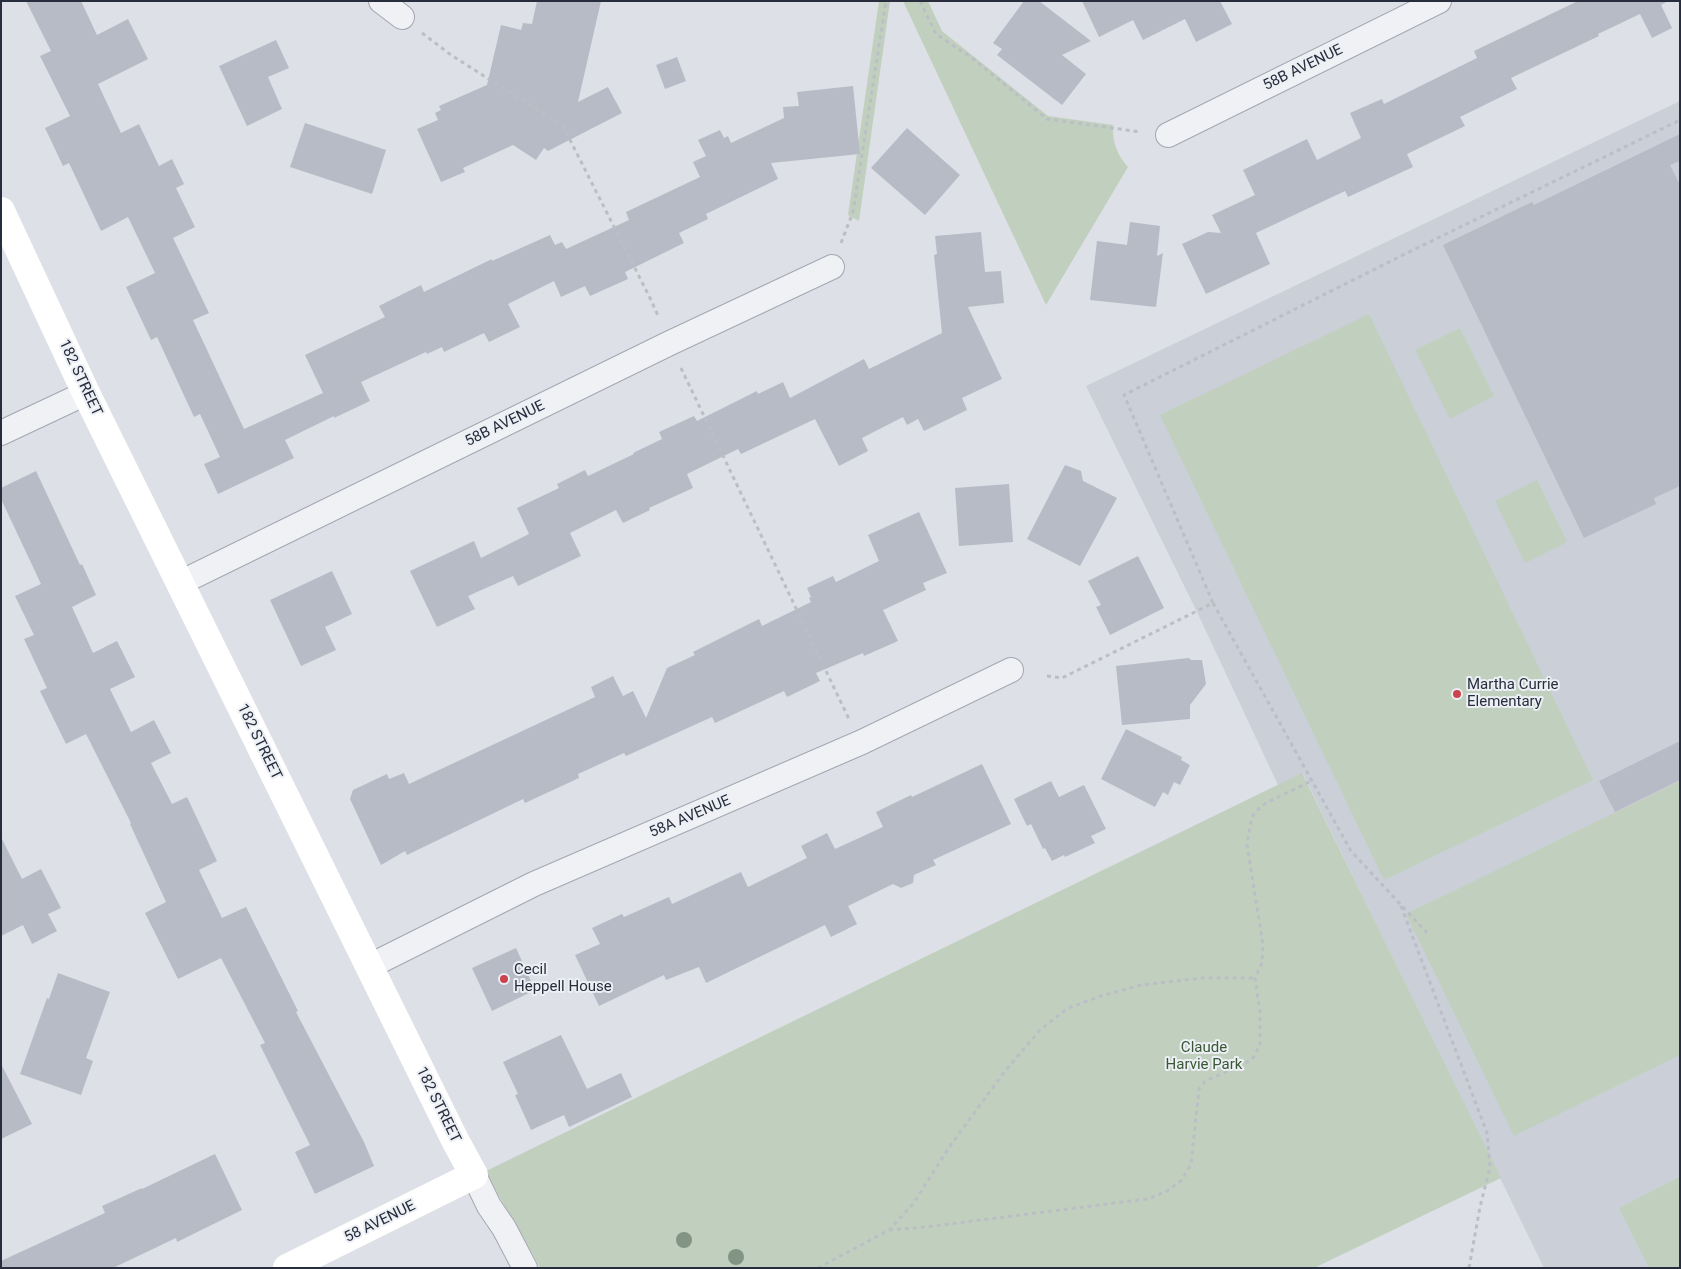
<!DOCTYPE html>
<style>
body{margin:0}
#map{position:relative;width:1681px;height:1269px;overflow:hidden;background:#dde0e6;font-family:Roboto,sans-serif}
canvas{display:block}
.frame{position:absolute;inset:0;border:2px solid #272d3c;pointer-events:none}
</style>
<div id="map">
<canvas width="1681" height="1269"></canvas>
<div class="frame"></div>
</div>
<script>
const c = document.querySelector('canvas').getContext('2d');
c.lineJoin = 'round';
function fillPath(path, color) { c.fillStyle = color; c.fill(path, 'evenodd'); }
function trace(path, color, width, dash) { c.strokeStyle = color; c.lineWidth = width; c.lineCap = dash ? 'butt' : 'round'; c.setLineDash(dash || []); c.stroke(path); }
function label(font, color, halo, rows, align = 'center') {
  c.font = font + ' Roboto,sans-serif'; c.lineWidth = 4; c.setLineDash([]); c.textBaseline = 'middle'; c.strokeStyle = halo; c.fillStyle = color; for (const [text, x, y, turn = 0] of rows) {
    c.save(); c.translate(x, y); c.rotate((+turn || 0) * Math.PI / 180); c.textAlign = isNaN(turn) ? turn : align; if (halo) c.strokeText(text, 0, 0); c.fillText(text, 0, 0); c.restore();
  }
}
fillPath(new Path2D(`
 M 1680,101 L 1680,1268 L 1544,1268 L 1303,774 L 1278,785 L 1198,614 L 1086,386 Z`), '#cbcfd8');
fillPath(new Path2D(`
 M 879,1 L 890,1 L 859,221 L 848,215 Z
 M 903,1 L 928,1 L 942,31 L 1048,116 L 1113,125 C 1112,141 1117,155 1128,167 L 1046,305 Z
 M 1369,314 L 1593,780 L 1384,880 L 1160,415 Z
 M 1460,328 L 1494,396 L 1450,419 L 1415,350 Z
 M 1537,480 L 1567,542 L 1525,563 L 1495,501 Z
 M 1302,773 L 1501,1178 L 1314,1268 L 540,1268 C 523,1234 502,1205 486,1171 Z
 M 1680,781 L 1680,1055 L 1514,1136 L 1406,914 Z
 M 1680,1177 L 1680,1268 L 1649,1268 L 1619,1208 Z`), '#c1d0be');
fillPath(new Path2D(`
 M 26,1 L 81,1 L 97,35 L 128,19 L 148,59 L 98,84 L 121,133 L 139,124 L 159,166 L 172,159 L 184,184 L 176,188 L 195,227 L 173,238 L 209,313 L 193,320 L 244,429 L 323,393 L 305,355 L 385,317 L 379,306 L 421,285 L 424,292 L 492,259 L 492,261 L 550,235 L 555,245 L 562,242 L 566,249 L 629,220 L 626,212 L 700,177 L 693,162 L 706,156 L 698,140 L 720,130 L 724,138 L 728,136 L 731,143 L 784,118 L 783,107 L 799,106 L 797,92 L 853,86 L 860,154 L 771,163 L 778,179 L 706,214 L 708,219 L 679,233 L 684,243 L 625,272 L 628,279 L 590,296 L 585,286 L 561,297 L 554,281 L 508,304 L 520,327 L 489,342 L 484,333 L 444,352 L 442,347 L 427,354 L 426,352 L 361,382 L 370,401 L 334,418 L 334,416 L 285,440 L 294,458 L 218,494 L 204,464 L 220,457 L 200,414 L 194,417 L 157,337 L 151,340 L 126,287 L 155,273 L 128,217 L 101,231 L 69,163 L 63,166 L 45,128 L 70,116 L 40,56 L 51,51 Z
 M 537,1 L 601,1 L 578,102 L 608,87 L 622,113 L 548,151 L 544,148 L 536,160 L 513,145 L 463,168 L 465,172 L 441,182 L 417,129 L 438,120 L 435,113 L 441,110 L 439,106 L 487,85 L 501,25 L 521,30 L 523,23 L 532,24 Z
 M 1024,1 L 1039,1 L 1091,41 L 1062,55 L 1086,74 L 1062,105 L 997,55 L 1002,49 L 993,43 Z
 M 1082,1 L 1220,1 L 1232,24 L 1196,42 L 1185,19 L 1143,40 L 1133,20 L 1099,37 Z
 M 1578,1 L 1668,1 L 1661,5 L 1672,28 L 1652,38 L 1640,14 L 1598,34 L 1599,36 L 1511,78 L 1517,89 L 1460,117 L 1465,126 L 1407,154 L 1413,167 L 1348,197 L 1345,191 L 1256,233 L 1270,264 L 1206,294 L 1182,244 L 1208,232 L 1221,233 L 1212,215 L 1255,195 L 1243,170 L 1307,139 L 1317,160 L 1361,138 L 1350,113 L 1382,99 L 1384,104 L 1477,58 L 1474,51 Z
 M 276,40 L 289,68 L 268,77 L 282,109 L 247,126 L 219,66 Z
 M 677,57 L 686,81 L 665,89 L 656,65 Z
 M 305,123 L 386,150 L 372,194 L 290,167 Z
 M 907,128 L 960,175 L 925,215 L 871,168 Z
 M 1680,134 L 1680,161 L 1670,165 L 1680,185 L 1680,486 L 1654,498 L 1656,504 L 1584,538 L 1443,245 L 1532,202 L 1534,205 Z
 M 1130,222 L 1160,226 L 1157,256 L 1163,253 L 1156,307 L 1090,300 L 1097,241 L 1127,245 Z
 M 981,232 L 985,272 L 1001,271 L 1004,303 L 968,307 L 1002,379 L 962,398 L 967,410 L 924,431 L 918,419 L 907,425 L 903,417 L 862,438 L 868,451 L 839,466 L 815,419 L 741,454 L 738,449 L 687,474 L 693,488 L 649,508 L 650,510 L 623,523 L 616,510 L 570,533 L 581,556 L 518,586 L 513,576 L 468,596 L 475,609 L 437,627 L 410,571 L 474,541 L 481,558 L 529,534 L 517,508 L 559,488 L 557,484 L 585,470 L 588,476 L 634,454 L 633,453 L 662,439 L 659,432 L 694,416 L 697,421 L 757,391 L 758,394 L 783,382 L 790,398 L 864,359 L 869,369 L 942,333 L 934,255 L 937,254 L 935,236 Z
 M 1065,465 L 1081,471 L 1083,481 L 1117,498 L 1080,566 L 1027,539 Z
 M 36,471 L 80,565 L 82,564 L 96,595 L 72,607 L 93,653 L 117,641 L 135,677 L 110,689 L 131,732 L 154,720 L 171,753 L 151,763 L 172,804 L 187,797 L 217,861 L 199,870 L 222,918 L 246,907 L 298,1011 L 296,1012 L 364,1142 L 374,1166 L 315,1194 L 295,1152 L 310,1145 L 260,1045 L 265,1043 L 221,958 L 178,979 L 145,913 L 166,902 L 130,824 L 131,823 L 86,734 L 66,744 L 40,691 L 47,688 L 24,639 L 34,635 L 15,596 L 41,584 L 1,499 L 1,488 Z
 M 1009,484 L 1013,542 L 959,546 L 955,488 Z
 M 919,512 L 947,573 L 923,583 L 926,590 L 883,610 L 898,641 L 864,656 L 863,653 L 816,673 L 820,681 L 787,697 L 784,691 L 715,723 L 712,717 L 626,756 L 624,753 L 578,774 L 579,778 L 525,803 L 523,799 L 407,855 L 405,851 L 381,865 L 350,799 L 353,790 L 387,774 L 389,779 L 404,773 L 409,784 L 595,697 L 591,687 L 613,676 L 623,696 L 633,691 L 646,718 L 667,668 L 695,655 L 693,652 L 759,619 L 762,626 L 811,602 L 809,598 L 811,597 L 807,588 L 833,576 L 836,582 L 879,561 L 868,535 Z
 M 1138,556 L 1164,608 L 1110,635 L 1096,607 L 1101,605 L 1088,581 Z
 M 332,571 L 352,614 L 325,627 L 336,650 L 301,666 L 270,600 Z
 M 1189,658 L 1191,660 L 1202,660 L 1206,684 L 1190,705 L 1190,719 L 1122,725 L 1116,666 Z
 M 1126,729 L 1182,757 L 1181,760 L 1190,765 L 1180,785 L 1174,782 L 1168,795 L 1163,792 L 1155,807 L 1101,779 Z
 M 1680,741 L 1680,780 L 1615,812 L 1599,781 Z
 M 982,764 L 1011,824 L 933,860 L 936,865 L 914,875 L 913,883 L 901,888 L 893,884 L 848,906 L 857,924 L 831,937 L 825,925 L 706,983 L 699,967 L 666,980 L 664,975 L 599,1006 L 575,955 L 600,944 L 592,928 L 622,914 L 624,917 L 669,897 L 672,904 L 741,872 L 748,887 L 807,858 L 801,846 L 827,833 L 835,849 L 883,827 L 876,812 L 911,795 L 912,797 Z
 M 1051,781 L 1059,797 L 1084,785 L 1106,829 L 1091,836 L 1095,843 L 1065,857 L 1064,855 L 1052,861 L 1045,848 L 1043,849 L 1031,824 L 1027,826 L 1014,799 Z
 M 1,837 L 22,879 L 41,869 L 61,908 L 48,914 L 57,931 L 32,944 L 23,925 L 1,936 Z
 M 516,948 L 535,990 L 492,1011 L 472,968 Z
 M 58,973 L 110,992 L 86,1058 L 93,1061 L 81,1095 L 20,1074 L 47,998 L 49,999 Z
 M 561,1035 L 587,1089 L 621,1073 L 632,1097 L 569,1127 L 564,1115 L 531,1130 L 515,1095 L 518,1094 L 503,1062 Z
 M 1,1064 L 32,1124 L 1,1139 Z
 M 215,1154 L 242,1210 L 177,1242 L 176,1238 L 113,1268 L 1,1268 L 1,1261 L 105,1213 L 102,1206 L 142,1188 L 142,1189 Z`), '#b7bbc6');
const street = new Path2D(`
 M 381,1 L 402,17
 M 1168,135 L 1439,1
 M 1,433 L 86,393
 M 180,583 L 670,343 L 832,267
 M 370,966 L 534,884 L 862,742 L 1011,670
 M 474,1175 L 489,1206 L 504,1228 L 525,1268`);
trace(street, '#a3a7b0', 26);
trace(new Path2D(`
 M 920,1 L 936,34 L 972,58 L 1047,119 L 1141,132
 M 422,33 L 451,55 L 563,126 L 651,300 L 659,318
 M 841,243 L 853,212 L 886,1
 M 681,368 L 849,719
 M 1213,603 L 1351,851 L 1427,933
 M 1047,676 L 1062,678 L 1213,603 L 1124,395 L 1401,256 L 1680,120
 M 1401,906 L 1487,1133 L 1490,1167 L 1480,1207 L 1469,1268
 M 889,1230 L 916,1228 L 1148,1199 L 1167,1191 L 1182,1180 L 1191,1164 L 1199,1089 L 1205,1081 L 1243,1065 L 1253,1058 L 1260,1045 L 1260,1012 L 1255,978 L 1262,963 L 1263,945 L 1247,845 L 1250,825 L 1254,813 L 1266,803 L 1311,781
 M 818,1268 L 889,1230 L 913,1204 L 950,1146 L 1005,1071 L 1041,1029 L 1068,1008 L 1101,996 L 1141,985 L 1203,978 L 1255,978`), '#bbbec5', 3, [4, 4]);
trace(street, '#eff1f5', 24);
trace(new Path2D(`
 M 1,211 L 86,393 L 455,1140 L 474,1175 L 287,1268`), '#fff', 28);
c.fillStyle = '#829584';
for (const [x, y] of [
 [684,1240],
 [736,1257]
]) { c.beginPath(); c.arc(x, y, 8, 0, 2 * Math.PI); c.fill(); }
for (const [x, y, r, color] of [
 [1457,694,5,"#ca434d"],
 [504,979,5,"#ca434d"]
]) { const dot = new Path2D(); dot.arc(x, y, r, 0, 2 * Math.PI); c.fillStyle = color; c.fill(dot); trace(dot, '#eceff4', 2); }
label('15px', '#272d3c', '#eceff4', [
 ["58B AVENUE",1303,68,-26],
 ["182 STREET",80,378,65],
 ["58B AVENUE",505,424,-26],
 ["182 STREET",259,742,64],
 ["58A AVENUE",690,817,-23],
 ["182 STREET",438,1105,64],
 ["58 AVENUE",380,1222,-26]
]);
label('15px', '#272d3c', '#eceff4', [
 ["Martha Currie",1467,685],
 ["Elementary",1467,702],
 ["Cecil",514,970],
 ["Heppell House",514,987]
], 'left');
label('15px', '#385734', '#eceff4', [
 ["Claude",1204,1048],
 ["Harvie Park",1204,1065]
]);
</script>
